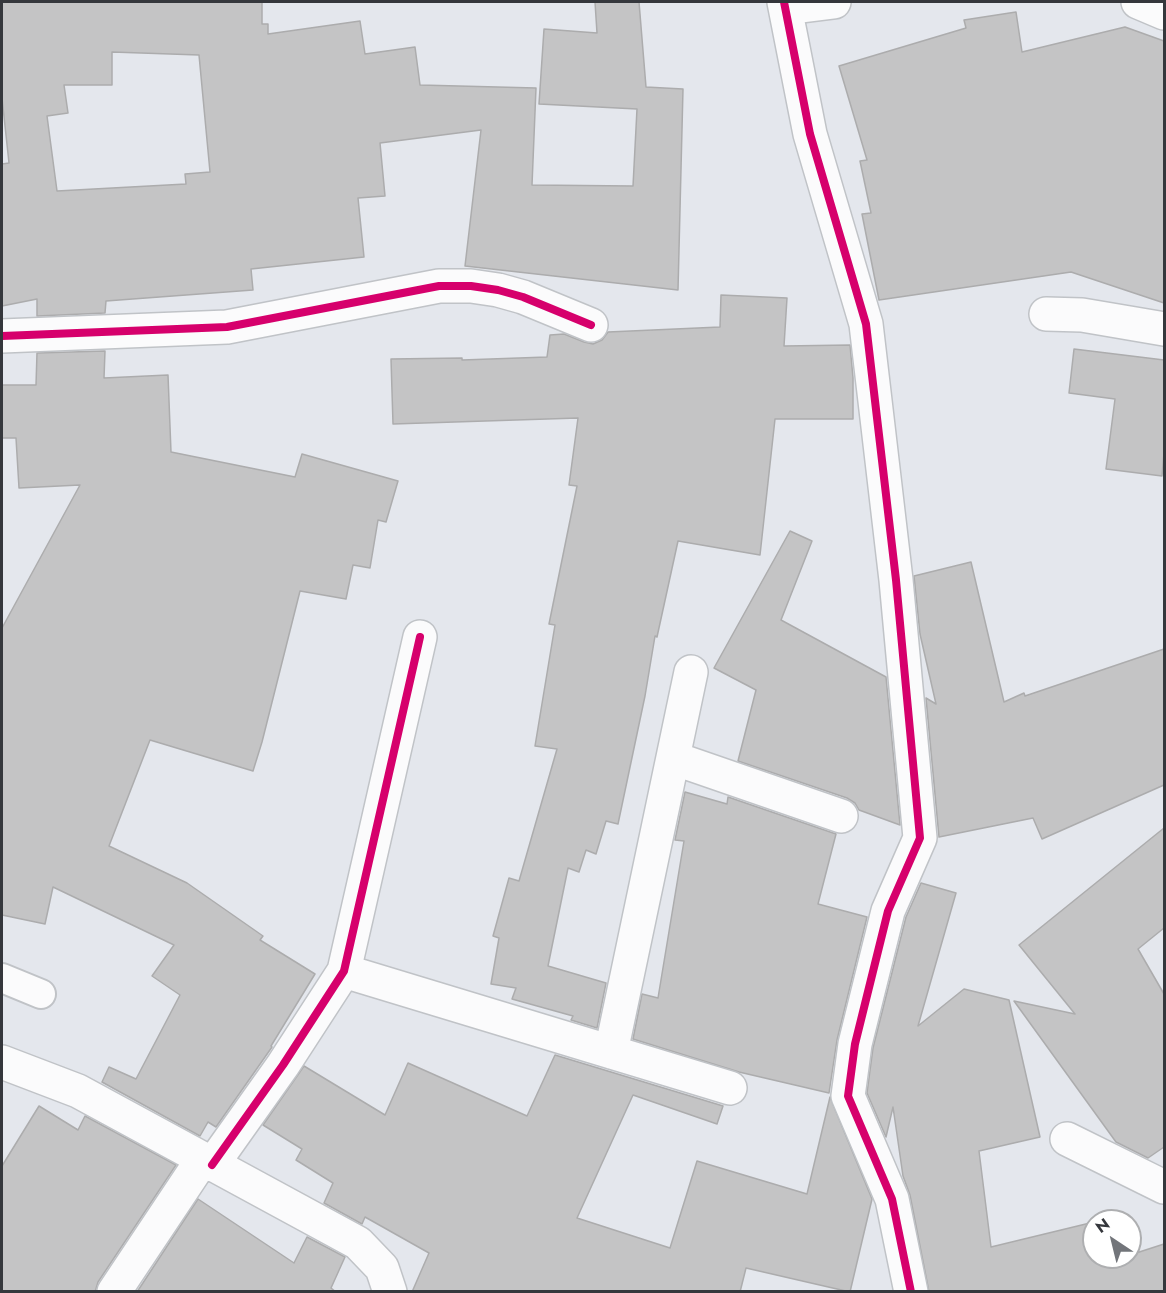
<!DOCTYPE html>
<style>
body{margin:0}
#map{position:relative;width:1166px;height:1293px;overflow:hidden;background:#e4e7ed;font-family:Jost,sans-serif}
canvas{display:block}
.frame{position:absolute;inset:0;border:3px solid #35373c;pointer-events:none}
.north{position:absolute;left:1082px;top:1209px;width:60px;height:60px;box-sizing:border-box;background:#fff;border:2px solid #aeafb1;border-radius:50%;rotate:325deg;font-size:16px;font-weight:700;line-height:24px;text-align:center;color:#35373c}
.north::after{content:'';display:block;margin:auto;width:21px;height:27px;background:#72757a;clip-path:polygon(50% 0,100% 100%,50% 72%,0 100%)}
</style>
<div id="map">
<canvas width="1166" height="1293"></canvas>
<div class="frame"></div>
<div class="north">N</div>
</div>
<script>
const c = document.querySelector('canvas').getContext('2d');
c.lineJoin = 'round';
function fillPath(path, color) { c.fillStyle = color; c.fill(path, 'evenodd'); }
function trace(path, color, width, dash) { c.strokeStyle = color; c.lineWidth = width; c.lineCap = dash ? 'butt' : 'round'; c.setLineDash(dash || []); c.stroke(path); }
const building = new Path2D(`
 M 2,2 L 262,2 L 262,24 L 268,24 L 268,34 L 360,21 L 365,54 L 415,47 L 420,85 L 536,88 L 532,185 L 633,186 L 637,109 L 539,104 L 544,29 L 597,33 L 595,2 L 639,2 L 646,87 L 683,89 L 678,290 L 465,266 L 481,130 L 380,143 L 385,196 L 358,198 L 364,257 L 251,269 L 253,290 L 106,301 L 105,313 L 37,316 L 37,299 L 2,306 L 2,164 L 9,163 L 2,98 ZM 112,52 L 199,55 L 210,172 L 185,174 L 186,184 L 57,191 L 47,116 L 68,113 L 64,85 L 112,85 Z
 M 1016,12 L 1022,52 L 1125,27 L 1164,41 L 1164,303 L 1071,272 L 879,300 L 862,214 L 871,213 L 860,161 L 867,160 L 839,66 L 966,28 L 964,20 Z
 M 721,295 L 787,298 L 784,346 L 850,345 L 853,378 L 853,419 L 775,419 L 760,555 L 678,541 L 657,637 L 655,636 L 645,696 L 618,824 L 606,821 L 596,854 L 586,850 L 579,872 L 568,868 L 548,966 L 606,983 L 597,1028 L 571,1020 L 573,1016 L 512,999 L 516,988 L 491,984 L 499,938 L 493,936 L 509,878 L 519,881 L 557,749 L 535,746 L 555,625 L 549,624 L 577,486 L 569,485 L 578,418 L 393,424 L 391,359 L 462,358 L 462,360 L 547,357 L 550,335 L 564,334 L 584,342 L 593,344 L 602,340 L 608,332 L 720,327 Z
 M 1074,349 L 1164,360 L 1164,453 L 1162,476 L 1106,469 L 1115,399 L 1069,393 Z
 M 105,351 L 104,378 L 168,375 L 171,452 L 295,477 L 302,454 L 398,481 L 386,522 L 378,520 L 370,568 L 353,565 L 346,599 L 300,591 L 262,742 L 253,771 L 150,740 L 109,846 L 187,883 L 263,936 L 260,940 L 315,974 L 271,1046 L 272,1047 L 216,1127 L 208,1122 L 200,1136 L 102,1082 L 109,1067 L 136,1079 L 180,995 L 152,976 L 174,945 L 53,887 L 45,924 L 2,915 L 2,628 L 80,485 L 19,488 L 16,438 L 2,438 L 2,385 L 36,385 L 37,353 Z
 M 790,531 L 812,541 L 781,620 L 886,677 L 900,825 L 859,810 L 855,803 L 847,798 L 738,761 L 756,690 L 714,668 Z
 M 971,562 L 1004,702 L 1024,693 L 1025,696 L 1164,649 L 1164,785 L 1042,839 L 1033,818 L 939,837 L 926,698 L 936,704 L 920,634 L 914,576 Z
 M 685,792 L 727,804 L 728,797 L 836,834 L 818,904 L 867,917 L 837,1040 L 829,1093 L 739,1072 L 633,1039 L 642,994 L 658,998 L 684,841 L 675,840 Z
 M 1164,828 L 1164,928 L 1138,949 L 1164,994 L 1164,1147 L 1148,1158 L 1116,1142 L 1014,1001 L 1075,1014 L 1019,945 Z
 M 921,883 L 956,893 L 918,1026 L 964,989 L 1009,1000 L 1040,1137 L 979,1151 L 991,1247 L 1094,1222 L 1094,1257 L 1130,1257 L 1130,1255 L 1164,1244 L 1164,1292 L 929,1292 L 910,1195 L 903,1176 L 893,1107 L 886,1137 L 867,1093 L 873,1048 L 906,917 Z
 M 555,1055 L 723,1106 L 717,1124 L 633,1095 L 577,1218 L 670,1248 L 697,1161 L 807,1194 L 830,1097 L 872,1199 L 850,1292 L 746,1268 L 740,1292 L 412,1292 L 429,1253 L 365,1217 L 362,1224 L 324,1203 L 333,1183 L 296,1160 L 302,1149 L 263,1125 L 304,1066 L 385,1115 L 408,1063 L 527,1116 Z
 M 39,1106 L 78,1130 L 85,1116 L 176,1165 L 98,1282 L 95,1292 L 2,1292 L 2,1166 Z
 M 198,1199 L 294,1263 L 307,1237 L 345,1257 L 331,1288 L 336,1292 L 137,1292 Z`);
fillPath(building, '#c4c4c5');
trace(building, '#acacad', 1.5);
const lane = new Path2D(`
 M 2,978 L 41,994`);
const street = new Path2D(`
 M 784,2 L 810,134 L 866,324 L 896,580 L 920,838 L 888,911 L 855,1044 L 848,1096 L 892,1199 L 911,1292
 M 1138,2 L 1164,13
 M 786,8 L 834,2
 M 1046,314 L 1082,315 L 1164,329
 M 2,336 L 227,327 L 439,286 L 471,286 L 498,290 L 523,297 L 591,325
 M 673,758 L 841,816
 M 344,971 L 730,1088
 M 611,1052 L 691,672
 M 2,1062 L 78,1091 L 358,1243 L 382,1268 L 390,1292
 M 1067,1139 L 1164,1187
 M 212,1165 L 283,1065 L 344,971 L 420,637
 M 114,1292 L 202,1160`);
trace(lane, '#c0c3c7', 32);
trace(street, '#c0c3c7', 36);
trace(lane, '#fbfbfc', 28);
trace(street, '#fbfbfc', 33);
trace(new Path2D(`
 M 784,2 L 810,134 L 866,324 L 896,580 L 920,838 L 888,911 L 855,1044 L 848,1096 L 892,1199 L 911,1292
 M 2,336 L 227,327 L 439,286 L 471,286 L 498,290 L 523,297 L 591,325
 M 212,1165 L 283,1065 L 344,971 L 420,637`), '#d6006c', 8);
</script>
